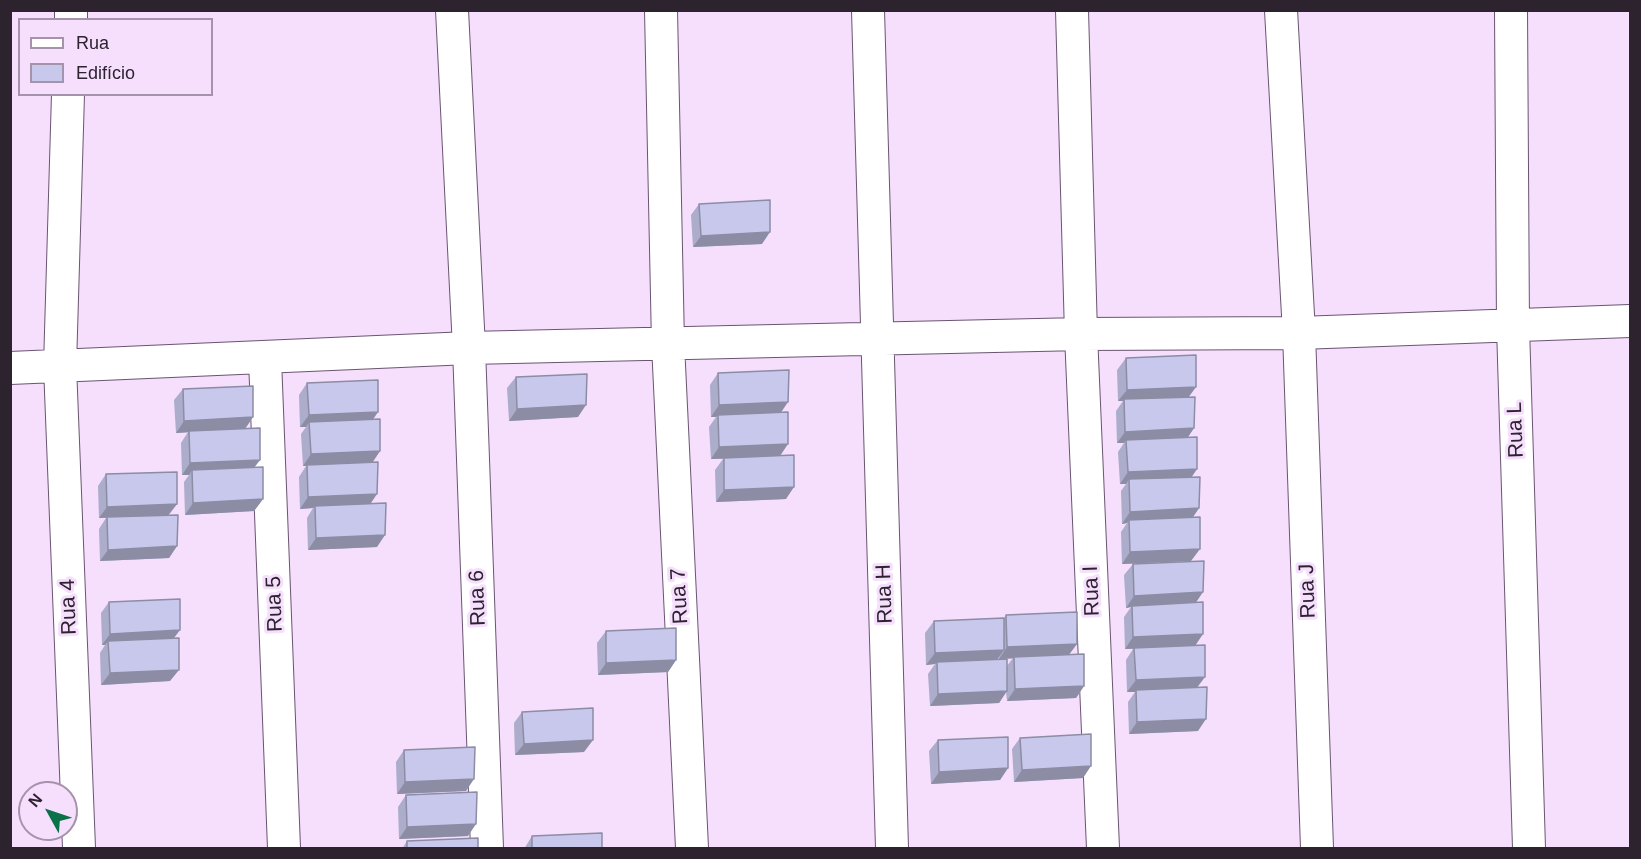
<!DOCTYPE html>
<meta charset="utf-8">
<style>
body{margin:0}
#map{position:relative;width:1641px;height:859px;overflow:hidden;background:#f6defd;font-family:Arial,sans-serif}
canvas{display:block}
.frame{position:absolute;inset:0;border:12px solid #2c232f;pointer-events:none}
.legend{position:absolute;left:18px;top:18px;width:195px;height:78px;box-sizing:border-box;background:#f6defd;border:2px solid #a593ab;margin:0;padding:8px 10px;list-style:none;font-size:18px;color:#2c232f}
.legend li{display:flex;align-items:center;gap:12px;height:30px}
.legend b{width:30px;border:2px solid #a593ab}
.north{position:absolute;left:18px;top:781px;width:60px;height:60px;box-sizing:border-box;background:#f6defd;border:2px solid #a593ab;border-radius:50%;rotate:310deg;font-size:16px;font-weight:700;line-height:24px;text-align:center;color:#2c232f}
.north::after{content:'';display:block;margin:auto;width:21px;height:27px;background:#0a7149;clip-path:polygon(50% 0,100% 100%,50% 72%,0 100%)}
</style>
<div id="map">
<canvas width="1641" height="859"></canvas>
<div class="frame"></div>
<ul class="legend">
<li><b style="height:8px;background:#fff"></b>Rua</li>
<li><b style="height:16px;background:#c8c8ec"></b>Edifício</li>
</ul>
<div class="north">N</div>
</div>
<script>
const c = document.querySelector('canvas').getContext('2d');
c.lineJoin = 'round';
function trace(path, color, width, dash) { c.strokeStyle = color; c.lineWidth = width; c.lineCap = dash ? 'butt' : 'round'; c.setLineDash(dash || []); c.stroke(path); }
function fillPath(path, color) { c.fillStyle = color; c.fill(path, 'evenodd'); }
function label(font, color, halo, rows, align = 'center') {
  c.font = font + ' Arial,sans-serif'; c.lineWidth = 6; c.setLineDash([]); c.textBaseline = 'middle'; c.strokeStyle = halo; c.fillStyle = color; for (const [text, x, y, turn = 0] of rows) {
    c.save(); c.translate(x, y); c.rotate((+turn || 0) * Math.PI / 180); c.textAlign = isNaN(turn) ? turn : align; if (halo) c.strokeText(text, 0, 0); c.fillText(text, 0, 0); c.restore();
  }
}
const street = new Path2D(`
 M 452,10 L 469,348 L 487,848
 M 661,10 L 668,344 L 692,848
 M 868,10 L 892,848
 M 1072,10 L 1081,334 L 1103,848
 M 1281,10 L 1299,333 L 1317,848
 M 1511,10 L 1513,327 L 1529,848
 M 71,20 L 71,10
 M 68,94 L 60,366 L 79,848
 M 265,359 L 284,848
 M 10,368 L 469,348 L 1081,334 L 1299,333 L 1630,321`);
trace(street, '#6a5571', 34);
trace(street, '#fff', 32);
fillPath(new Path2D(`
 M 699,204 L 762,244 L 693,247 L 691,215 Z
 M 1126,358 L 1189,397 L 1194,428 L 1188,437 L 1197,469 L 1191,477 L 1199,508 L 1193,517 L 1191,561 L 1122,564 L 1121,532 L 1127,523 L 1122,524 L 1121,491 L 1126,484 L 1120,484 L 1118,452 L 1124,443 L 1117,443 L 1116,411 L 1123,401 L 1118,401 L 1117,370 Z
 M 718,373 L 781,412 L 780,456 L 786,499 L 716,502 L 715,470 L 723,459 L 711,459 L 709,427 L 716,417 L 711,417 L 710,385 Z
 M 516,377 L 578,417 L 509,421 L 507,388 Z
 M 307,383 L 373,419 L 380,451 L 372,463 L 371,504 L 377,547 L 308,550 L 307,518 L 313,508 L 300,509 L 299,477 L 306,466 L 303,466 L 301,434 L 306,427 L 300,427 L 299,395 Z
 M 183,389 L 253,417 L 245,428 L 254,468 L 263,499 L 254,511 L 185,515 L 184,482 L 189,475 L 182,475 L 181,443 L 188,432 L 176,433 L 174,400 Z
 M 106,474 L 177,504 L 169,515 L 177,546 L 169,558 L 100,561 L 99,529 L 106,518 L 99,518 L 98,486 Z
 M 1133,564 L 1196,603 L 1195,645 L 1198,731 L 1129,734 L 1128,702 L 1135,692 L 1127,692 L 1126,660 L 1133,649 L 1125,649 L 1124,617 L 1131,607 L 1126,608 L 1124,575 Z
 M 109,602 L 174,638 L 170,681 L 101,685 L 100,653 L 105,645 L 102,645 L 101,613 Z
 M 1006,615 L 1077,644 L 1069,654 L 1084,686 L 1076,698 L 1007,701 L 1006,692 L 999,703 L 930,706 L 928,674 L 935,664 L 926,665 L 925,633 L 934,621 L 1004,618 ZM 999,657 L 999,659 L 1013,658 L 1007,666 L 998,659 Z
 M 606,631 L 676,660 L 668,672 L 598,675 L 597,643 Z
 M 522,712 L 584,752 L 515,755 L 514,723 Z
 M 1020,738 L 1083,778 L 1014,782 L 1012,749 Z
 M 938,740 L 1008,768 L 1000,780 L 931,784 L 929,751 Z
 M 404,750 L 466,791 L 397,794 L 396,762 Z
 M 406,795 L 468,836 L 399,839 L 398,807 Z
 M 532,836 L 602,849 L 524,849 Z
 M 407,841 L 478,849 L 402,849 Z`), '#acaccb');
fillPath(new Path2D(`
 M 770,232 L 762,244 L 693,247 L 701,236 Z
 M 1196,387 L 1188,398 L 1124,399 L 1123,401 L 1118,401 L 1127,390 Z
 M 788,402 L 780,414 L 718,415 L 716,417 L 711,417 L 719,405 Z
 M 586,405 L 578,417 L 509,421 L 517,409 Z
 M 378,412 L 370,424 L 309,422 L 306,427 L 300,427 L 309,415 Z
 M 253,417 L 245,429 L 176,433 L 184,421 Z
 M 1194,428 L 1186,440 L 1126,440 L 1124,443 L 1117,443 L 1125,432 Z
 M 788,444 L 780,456 L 711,459 L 719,447 Z
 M 380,451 L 372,463 L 303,466 L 311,454 Z
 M 260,460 L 251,472 L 192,470 L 189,475 L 182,475 L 190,463 Z
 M 1197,469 L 1189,481 L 1129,479 L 1126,484 L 1120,484 L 1128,472 Z
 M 794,487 L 786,499 L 716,502 L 724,490 Z
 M 377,494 L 369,506 L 315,506 L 313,508 L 300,509 L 308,497 Z
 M 263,499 L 254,511 L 185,515 L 193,503 Z
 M 177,504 L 168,515 L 99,518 L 107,507 Z
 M 1199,508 L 1191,520 L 1129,520 L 1127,523 L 1122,524 L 1130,512 Z
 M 385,535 L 377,547 L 308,550 L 316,538 Z
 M 177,546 L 169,558 L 100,561 L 108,550 Z
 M 1200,549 L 1191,561 L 1122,564 L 1130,552 Z
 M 1203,592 L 1195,604 L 1132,606 L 1131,607 L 1126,608 L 1134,596 Z
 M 180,630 L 171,642 L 108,641 L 105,645 L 102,645 L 110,634 Z
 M 1203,634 L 1195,646 L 1125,649 L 1133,637 Z
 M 1077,644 L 1068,656 L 999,659 L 1007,647 Z
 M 1004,650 L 996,661 L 937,662 L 935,664 L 926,665 L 935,653 Z
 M 676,660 L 668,672 L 598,675 L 606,663 Z
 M 179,670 L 170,681 L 101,685 L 110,673 Z
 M 1205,677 L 1196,689 L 1136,690 L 1135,692 L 1127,692 L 1136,680 Z
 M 1084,686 L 1076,698 L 1007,701 L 1015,689 Z
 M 1007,691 L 999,703 L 930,706 L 938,694 Z
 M 1206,719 L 1198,731 L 1129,734 L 1137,722 Z
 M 593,740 L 584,752 L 515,755 L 524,744 Z
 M 1091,766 L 1083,778 L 1014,782 L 1022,770 Z
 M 1008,768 L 1000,780 L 931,784 L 939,772 Z
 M 474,779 L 466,791 L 397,794 L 405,782 Z
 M 476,824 L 468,836 L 399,839 L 407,827 Z`), '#8c8ca5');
const building = new Path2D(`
 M 770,200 L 770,232 L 701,236 L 699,204 Z
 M 1196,355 L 1196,387 L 1127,390 L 1126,358 Z
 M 789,370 L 788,402 L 719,405 L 718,373 Z
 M 587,374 L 586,405 L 517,409 L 516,377 Z
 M 378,380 L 378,412 L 309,415 L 307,383 Z
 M 253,386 L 253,417 L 184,421 L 183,389 Z
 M 1195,397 L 1194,428 L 1125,432 L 1124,399 Z
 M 788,412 L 788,444 L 719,447 L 718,415 Z
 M 380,419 L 380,451 L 311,454 L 309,422 Z
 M 260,428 L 260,460 L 190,463 L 189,431 Z
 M 1197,437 L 1197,469 L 1128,472 L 1126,440 Z
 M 794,455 L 794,487 L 724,490 L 724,458 Z
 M 378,462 L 377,494 L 308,497 L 307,465 Z
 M 263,467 L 263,499 L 193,503 L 192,470 Z
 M 177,472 L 177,504 L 107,507 L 106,474 Z
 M 1200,477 L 1199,508 L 1130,512 L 1129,479 Z
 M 386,503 L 385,535 L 316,538 L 315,506 Z
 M 178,515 L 177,546 L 108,550 L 107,517 Z
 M 1200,517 L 1200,549 L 1130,552 L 1129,520 Z
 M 1204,561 L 1203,592 L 1134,596 L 1133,564 Z
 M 180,599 L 180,630 L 110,634 L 109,602 Z
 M 1203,602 L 1203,634 L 1133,637 L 1132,606 Z
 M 1077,612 L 1077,644 L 1007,647 L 1006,615 Z
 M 1004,618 L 1004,650 L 935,653 L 934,621 Z
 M 676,628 L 676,660 L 606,663 L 606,631 Z
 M 179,638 L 179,670 L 110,673 L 108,641 Z
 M 1205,645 L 1205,677 L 1136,680 L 1134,648 Z
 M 1084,654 L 1084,686 L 1015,689 L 1014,657 Z
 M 1007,659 L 1007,691 L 938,694 L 937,662 Z
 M 1207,687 L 1206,719 L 1137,722 L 1136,690 Z
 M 593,708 L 593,740 L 524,744 L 522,712 Z
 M 1091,734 L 1091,766 L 1022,770 L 1020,738 Z
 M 1008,737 L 1008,768 L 939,772 L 938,740 Z
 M 475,747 L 474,779 L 405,782 L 404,750 Z
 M 477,792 L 476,824 L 407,827 L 406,795 Z
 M 602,833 L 602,849 L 532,849 L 532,836 Z
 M 478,838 L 478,849 L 407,849 L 407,841 Z`);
fillPath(building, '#c8c8ec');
trace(building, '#8c8ca5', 1.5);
label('21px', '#2c232f', '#f6defd', [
 ["Rua L",1516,430,-92],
 ["Rua I",1092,591,-92],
 ["Rua J",1308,591,-92],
 ["Rua H",885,594,-92],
 ["Rua 7",680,596,-93],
 ["Rua 6",478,598,-92],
 ["Rua 5",275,604,-92],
 ["Rua 4",69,607,-92]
]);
</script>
